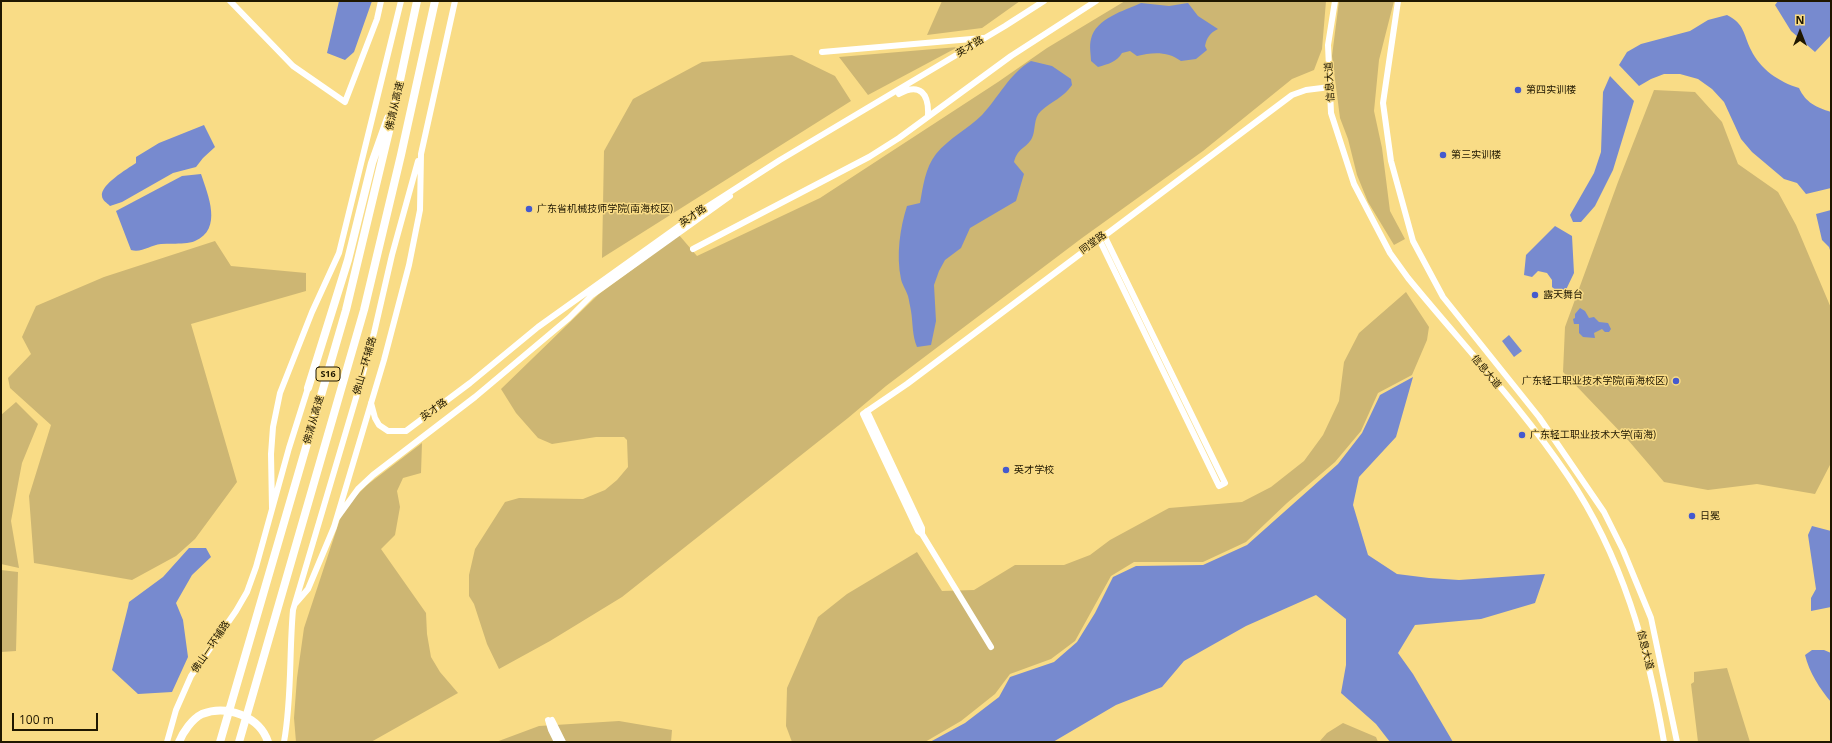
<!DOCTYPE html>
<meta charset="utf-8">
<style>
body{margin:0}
#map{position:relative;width:1832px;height:743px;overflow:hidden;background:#f9dc86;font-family:"Open Sans",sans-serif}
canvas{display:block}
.frame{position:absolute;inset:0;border:2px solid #1f1700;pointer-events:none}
.north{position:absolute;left:1780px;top:12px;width:40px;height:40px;-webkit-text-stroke:3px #f9dc86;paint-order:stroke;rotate:0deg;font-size:11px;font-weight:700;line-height:16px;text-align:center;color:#1f1700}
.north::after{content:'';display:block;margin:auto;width:14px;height:18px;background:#1f1700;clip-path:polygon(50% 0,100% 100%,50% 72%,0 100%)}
.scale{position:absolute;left:12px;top:713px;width:86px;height:18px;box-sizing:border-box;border:2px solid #1f1700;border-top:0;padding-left:5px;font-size:12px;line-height:14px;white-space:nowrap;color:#1f1700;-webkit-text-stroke:3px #f9dc86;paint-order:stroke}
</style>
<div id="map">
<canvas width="1832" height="743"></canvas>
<div class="frame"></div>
<div class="north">N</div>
<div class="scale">100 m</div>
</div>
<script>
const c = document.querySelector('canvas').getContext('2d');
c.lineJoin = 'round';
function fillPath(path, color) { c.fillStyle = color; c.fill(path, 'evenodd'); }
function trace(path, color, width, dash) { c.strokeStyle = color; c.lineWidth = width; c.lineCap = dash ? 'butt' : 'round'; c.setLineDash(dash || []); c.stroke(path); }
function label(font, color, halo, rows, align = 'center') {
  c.font = font + ' "Open Sans","Noto Sans SC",sans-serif'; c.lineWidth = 3; c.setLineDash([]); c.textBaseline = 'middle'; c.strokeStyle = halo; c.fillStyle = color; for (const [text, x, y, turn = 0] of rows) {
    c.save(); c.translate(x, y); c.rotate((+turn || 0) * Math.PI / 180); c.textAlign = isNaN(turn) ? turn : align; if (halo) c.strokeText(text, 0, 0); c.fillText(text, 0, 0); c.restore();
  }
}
fillPath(new Path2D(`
 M 942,1 L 1020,1 L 982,28 L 927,35 Z
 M 1125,1 L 1326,1 L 1322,49 L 1314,70 L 1292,79 L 1203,151 L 1082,238 L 886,386 L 848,418 L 622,597 L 550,641 L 499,669 L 487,644 L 474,604 L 469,596 L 469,575 L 475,549 L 505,502 L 519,498 L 583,499 L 605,490 L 617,480 L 628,467 L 627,440 L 624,437 L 596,437 L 552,444 L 538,438 L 516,413 L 501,389 L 599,294 L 679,235 L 697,256 L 820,198 L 998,82 L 1047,48 Z
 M 1339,1 L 1394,1 L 1379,60 L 1374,111 L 1382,148 L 1390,211 L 1405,239 L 1394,245 L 1368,202 L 1357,175 L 1348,139 L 1340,118 L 1332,56 Z
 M 958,47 L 868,95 L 839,57 Z
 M 792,55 L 835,76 L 851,101 L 602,258 L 604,151 L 633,99 L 702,62 Z
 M 1654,90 L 1695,92 L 1722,122 L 1738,164 L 1778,192 L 1796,225 L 1831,308 L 1831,463 L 1815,494 L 1757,484 L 1708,490 L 1664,482 L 1628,440 L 1563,372 L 1565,327 L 1618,182 Z
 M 215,241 L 231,266 L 306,273 L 306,291 L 191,324 L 237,482 L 195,539 L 176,556 L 132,580 L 34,563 L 29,496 L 51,425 L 10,388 L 8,378 L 31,354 L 22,337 L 36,306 L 104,277 Z
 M 1406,292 L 1429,327 L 1427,340 L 1412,375 L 1378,393 L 1361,431 L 1335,462 L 1287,503 L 1246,542 L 1203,562 L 1134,562 L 1111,576 L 1075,641 L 1051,659 L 1010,674 L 995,694 L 961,721 L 925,742 L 792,742 L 786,726 L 787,688 L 818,617 L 847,594 L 917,552 L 942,591 L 974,590 L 1015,565 L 1064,565 L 1090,555 L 1110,540 L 1169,508 L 1242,502 L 1271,487 L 1304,461 L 1323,435 L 1339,401 L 1344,362 L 1359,333 Z
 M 16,402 L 38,424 L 22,463 L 11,521 L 19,568 L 1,564 L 1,415 Z
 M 422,443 L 421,473 L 403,478 L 397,491 L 400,507 L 395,535 L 381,549 L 426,613 L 427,634 L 431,657 L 440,672 L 458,693 L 371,742 L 296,742 L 294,718 L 297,678 L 304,628 L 341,516 L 355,497 L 367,485 Z
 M 1,570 L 18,572 L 16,651 L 1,652 Z
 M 1727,668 L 1750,742 L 1698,742 L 1691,684 L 1694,682 L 1694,672 Z
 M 619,721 L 672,730 L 671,742 L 496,742 L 539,726 Z
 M 1343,723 L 1376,737 L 1378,742 L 1319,742 L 1327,733 Z`), '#cdb673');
fillPath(new Path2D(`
 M 339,1 L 372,1 L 354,52 L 345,60 L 327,53 Z
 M 1778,1 L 1831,1 L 1831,35 L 1815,52 L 1791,31 L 1775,5 Z
 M 1141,3 L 1169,6 L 1188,3 L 1198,16 L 1218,29 C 1210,33 1207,37 1205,46 L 1207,50 L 1196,59 L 1181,61 C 1168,51 1152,52 1137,56 L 1130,51 L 1122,53 C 1117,62 1108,64 1098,67 L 1091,61 C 1091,55 1089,46 1091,39 C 1096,18 1124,11 1141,3 Z
 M 1727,15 C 1745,24 1743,34 1751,50 C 1760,69 1779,82 1799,88 C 1806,103 1816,107 1831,112 L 1831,188 L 1806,194 L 1797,183 L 1784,179 L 1752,152 L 1741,139 L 1724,102 L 1712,89 L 1698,79 L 1680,74 L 1664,74 L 1651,79 L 1639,86 L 1619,65 L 1627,52 L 1641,44 L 1690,31 L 1708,20 Z
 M 1031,61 L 1052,66 L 1071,79 L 1072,85 C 1063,98 1052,101 1041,111 C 1033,118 1036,130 1032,138 C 1026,149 1018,147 1014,162 L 1024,174 L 1016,201 L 970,228 L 961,248 L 945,260 L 939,271 L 934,285 L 936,321 L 931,345 L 917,347 C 912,335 913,323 911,311 C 910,306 909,300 908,296 C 906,290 902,284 901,279 C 896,255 900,228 907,206 L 920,203 C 923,187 925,168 936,154 C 949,138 968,129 982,115 C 999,97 1009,74 1031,61 Z
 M 1610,76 L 1634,101 L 1613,170 L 1595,206 L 1581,222 L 1573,222 L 1570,215 L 1594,173 L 1601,152 L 1603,92 Z
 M 204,125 L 215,147 L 203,158 L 196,167 L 173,173 L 122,202 L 110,206 C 107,203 102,200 102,196 C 100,185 127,169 136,163 L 136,157 L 159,143 Z
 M 201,174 C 208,195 223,229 195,241 C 185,245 172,243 161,244 C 150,245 142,253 131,250 L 116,211 L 182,176 Z
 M 1831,210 L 1831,253 L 1829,247 L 1822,240 L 1816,214 Z
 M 1555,226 L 1572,236 L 1574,273 L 1563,296 L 1552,287 L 1552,280 L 1547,273 L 1538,271 L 1532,277 L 1524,275 L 1526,255 Z
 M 1580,308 L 1585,311 L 1589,318 L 1594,317 L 1599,322 L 1608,323 L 1611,329 L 1609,332 L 1605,332 L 1602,329 L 1594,333 L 1595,338 L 1583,337 L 1579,333 L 1579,324 L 1574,324 L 1573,319 L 1575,318 L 1575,314 Z
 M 1509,335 L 1522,351 L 1514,357 L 1502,341 Z
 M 1413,377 L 1396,437 L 1359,477 L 1353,505 L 1368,555 L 1397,574 L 1429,578 L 1459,580 L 1545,574 L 1535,603 L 1481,619 L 1415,625 L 1398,653 L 1413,674 L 1453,742 L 1390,742 L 1376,724 L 1341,693 L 1346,665 L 1346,619 L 1316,595 L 1246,626 L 1184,661 L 1162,687 L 1116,705 L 1053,742 L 930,742 L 965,723 L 999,697 L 1010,677 L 1054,662 L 1077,642 L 1095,613 L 1113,577 L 1136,566 L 1203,565 L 1247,545 L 1338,464 L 1362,433 L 1380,395 Z
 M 1812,526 L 1831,531 L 1831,607 L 1811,611 L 1811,598 L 1816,589 L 1808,535 Z
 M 189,548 L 206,548 L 211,557 L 192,575 L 176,603 L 183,620 L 188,657 L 172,692 L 138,694 L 112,670 L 128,607 L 129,602 L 163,577 Z
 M 1812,650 L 1824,650 L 1831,653 L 1831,702 C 1820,689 1809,672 1805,655 Z`), '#778acf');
trace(new Path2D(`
 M 230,1 L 293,66 L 345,102 L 377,19 L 381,1
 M 1335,1 L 1328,45 L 1331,113 L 1354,184 L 1390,253 L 1408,278 C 1462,344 1521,406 1568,476 C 1622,556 1648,648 1664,742
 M 1398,1 L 1383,103 L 1391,161 L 1413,241 L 1443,297 L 1539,417 L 1604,512 L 1623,550 L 1651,618 L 1677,742
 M 822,52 L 983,38
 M 899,94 C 920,82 929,94 928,115
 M 1099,239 L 1219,486 L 1225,483 L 1104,235
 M 693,249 L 869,157 L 899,138 L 1011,56 L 1096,1
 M 371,403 L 375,418 L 379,425 L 388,431 L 406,431 L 470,383 L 538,327 L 696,214 L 780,160 L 1005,26 L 1044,1
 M 867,411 L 922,528 L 922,534 L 918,531 L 863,414 L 907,384 L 1292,95 L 1306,90 L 1330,87
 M 272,508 L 271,454 L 273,427 L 280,393 L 312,312 L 339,253 L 401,1
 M 337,518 L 358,489 L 373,475 L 475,397 L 569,318 L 592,295 L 730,196
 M 922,534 L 991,647
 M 295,604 L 308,589 L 334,527 L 384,360 L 409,265 L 420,210 L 421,154 L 455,1
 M 548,720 L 551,730 L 557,742
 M 552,720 L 563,742
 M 167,742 L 176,710 L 191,676 L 236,611 L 247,592 L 256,567 L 289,448 L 308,388
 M 284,742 C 292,698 289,654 293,610 L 358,391 L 374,333 L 392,255 L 418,161`), '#fff', 6);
trace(new Path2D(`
 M 308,388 L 348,260 L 372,163 L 388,118
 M 179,742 C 183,732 192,719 202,714 C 227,704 260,717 268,742
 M 220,742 L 346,310 L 390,127 L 417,1
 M 239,742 L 364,310 L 401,155 L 435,1`), '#fff', 8);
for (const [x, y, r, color] of [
 [1518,90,4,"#455ace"],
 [1443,155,4,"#455ace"],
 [529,209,4,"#455ace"],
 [1535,295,4,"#455ace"],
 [1676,381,4,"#455ace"],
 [1522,435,4,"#455ace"],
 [1006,470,4,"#455ace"],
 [1692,516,4,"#455ace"]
]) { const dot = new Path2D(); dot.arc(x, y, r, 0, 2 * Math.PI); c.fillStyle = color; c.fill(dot); trace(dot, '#f9dc86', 1.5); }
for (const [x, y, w] of [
 [328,374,24]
]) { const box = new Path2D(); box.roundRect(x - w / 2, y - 7, w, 14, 3); c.fillStyle = '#f9dc86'; c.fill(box); trace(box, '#1f1700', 1); }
label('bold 9px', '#1f1700', null, [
 ["S16",328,374]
]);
label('10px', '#1f1700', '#f9dc86', [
 ["英才路",970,47,-31],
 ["信息大道",1330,82,-93],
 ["佛清从高速",395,106,-77],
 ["英才路",693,216,-35],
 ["同堂路",1093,243,-37],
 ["佛山一环辅路",365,366,-74],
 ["信息大道",1486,372,50],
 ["英才路",434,410,-36],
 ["佛清从高速",314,420,-74],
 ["佛山一环辅路",211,647,-56],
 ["信息大道",1645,650,76]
]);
label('10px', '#1f1700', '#f9dc86', [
 ["第四实训楼",1526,90],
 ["第三实训楼",1451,155],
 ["广东省机械技师学院(南海校区)",537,209],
 ["露天舞台",1543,295],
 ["广东轻工职业技术学院(南海校区)",1668,381,"right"],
 ["广东轻工职业技术大学(南海)",1530,435],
 ["英才学校",1014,470],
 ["日冕",1700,516]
], 'left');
</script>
